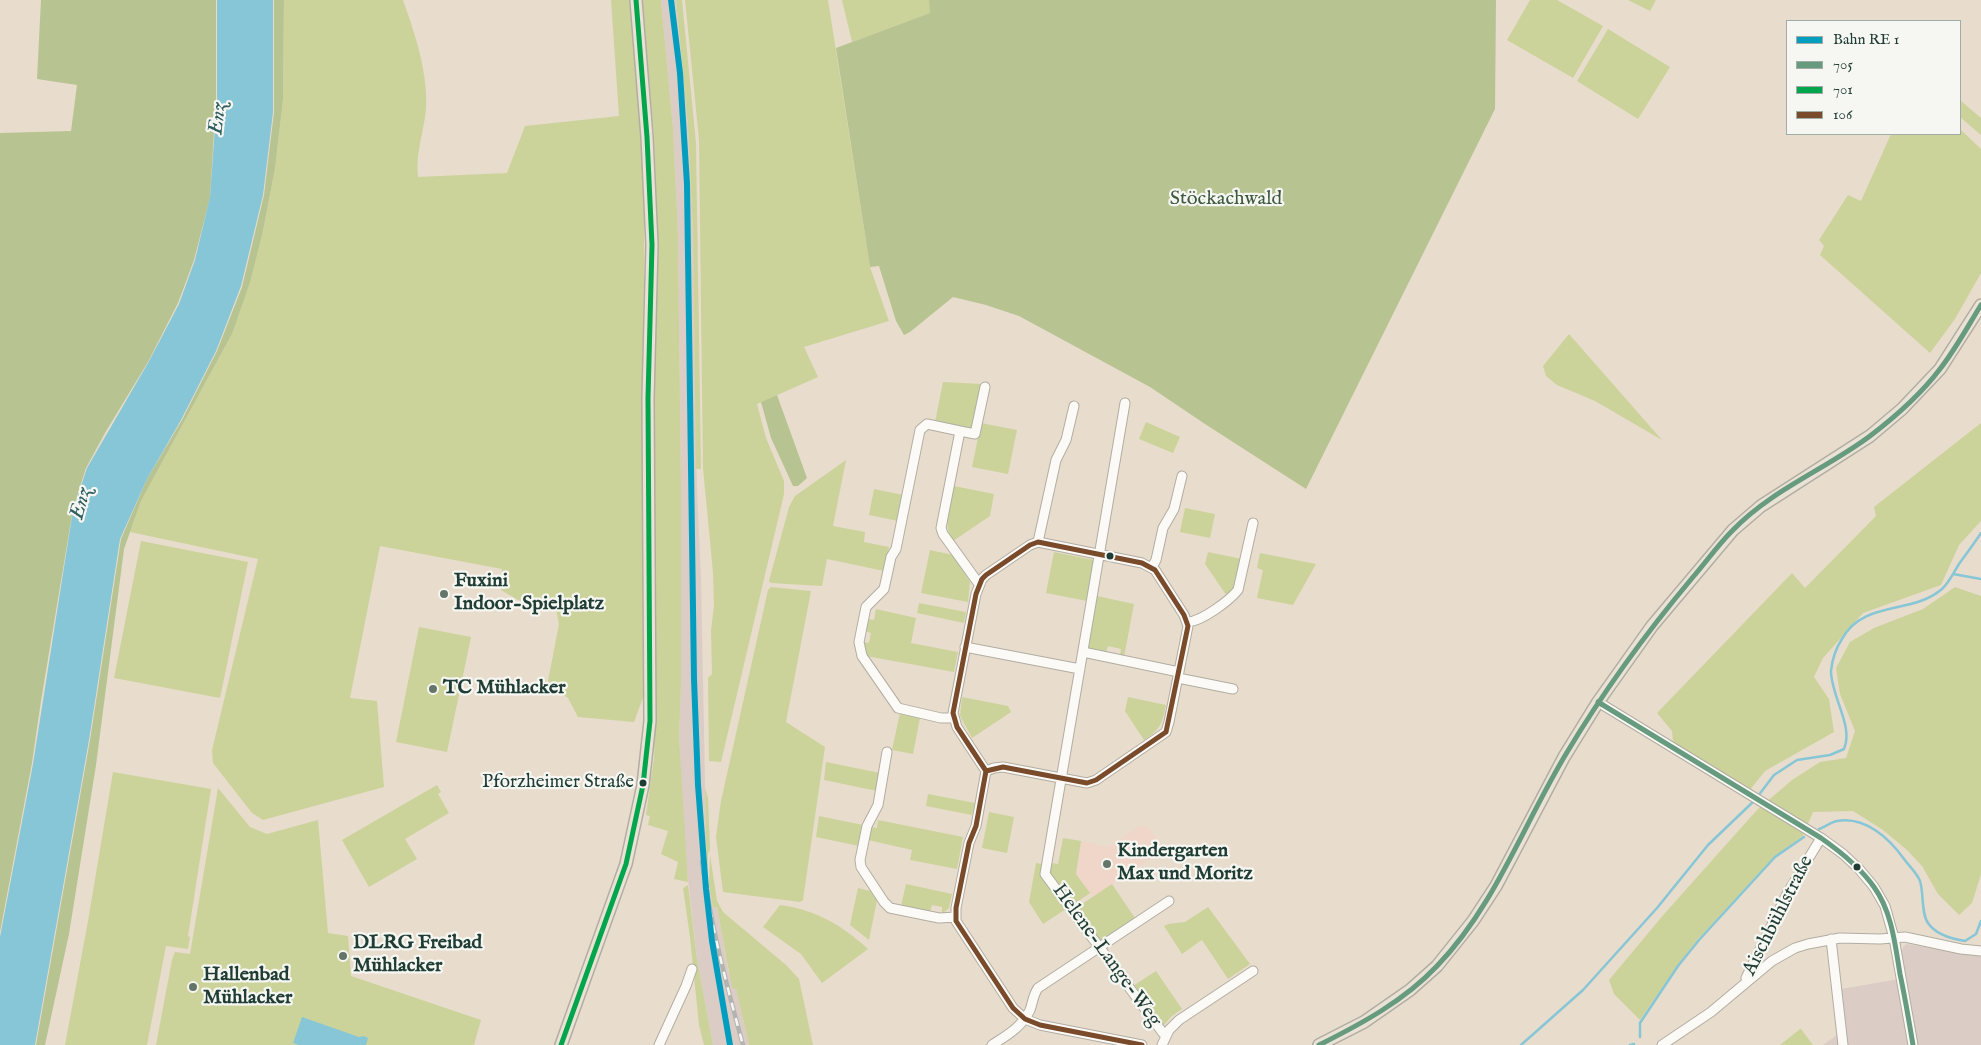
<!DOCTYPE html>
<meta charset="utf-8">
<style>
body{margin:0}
#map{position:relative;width:1981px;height:1045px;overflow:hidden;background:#e8dccc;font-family:"IM FELL English",serif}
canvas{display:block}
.legend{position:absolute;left:1786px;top:20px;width:175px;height:115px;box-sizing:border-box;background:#f6f6f2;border:1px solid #a0aca6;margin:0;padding:6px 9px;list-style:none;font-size:15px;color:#1f3d34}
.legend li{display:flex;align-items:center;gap:10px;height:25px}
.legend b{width:25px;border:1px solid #a0aca6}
</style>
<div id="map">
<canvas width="1981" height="1045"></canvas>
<ul class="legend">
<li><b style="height:6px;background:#039ebf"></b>Bahn RE 1</li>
<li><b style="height:6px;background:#669b7f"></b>705</li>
<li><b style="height:6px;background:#00a54c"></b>701</li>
<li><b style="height:6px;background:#7a4b2a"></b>106</li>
</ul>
</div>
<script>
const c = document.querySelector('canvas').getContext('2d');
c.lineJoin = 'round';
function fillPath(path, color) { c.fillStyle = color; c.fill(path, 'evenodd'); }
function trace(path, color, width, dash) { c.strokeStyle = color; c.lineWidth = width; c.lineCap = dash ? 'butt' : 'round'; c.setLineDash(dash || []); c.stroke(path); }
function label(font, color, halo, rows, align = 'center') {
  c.font = font + ' "IM FELL English",serif'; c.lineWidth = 4.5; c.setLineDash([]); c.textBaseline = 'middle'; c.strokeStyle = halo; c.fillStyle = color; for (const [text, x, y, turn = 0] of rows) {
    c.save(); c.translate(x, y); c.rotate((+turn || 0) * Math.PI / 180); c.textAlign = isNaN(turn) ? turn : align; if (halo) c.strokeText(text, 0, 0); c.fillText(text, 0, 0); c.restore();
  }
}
fillPath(new Path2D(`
 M 1141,825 L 1148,827 L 1165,849 L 1093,897 L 1076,874 L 1081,841 L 1108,847 Z`), '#f0d6c8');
fillPath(new Path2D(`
 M 661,0 L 676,0 L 688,127 L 693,232 L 697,489 L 701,580 L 707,884 L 710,883 L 713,907 L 717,906 L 729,974 L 736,989 L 749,1045 L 713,1045 L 697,959 L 685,852 L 679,737 L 681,685 L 681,489 L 678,233 L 673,128 Z
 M 1907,944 L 1960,953 L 1981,955 L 1981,1045 L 1823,1045 L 1837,1035 L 1835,990 L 1905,978 L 1902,951 L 1904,946 Z`), '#dbccc5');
fillPath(new Path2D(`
 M 284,0 L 403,0 C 415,34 428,72 426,109 C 424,131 415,155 418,177 L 507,173 L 525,126 L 619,116 L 611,0 L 629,0 L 635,51 L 644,181 L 644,285 L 642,398 L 645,660 L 644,695 L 634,722 L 578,717 L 568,698 L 554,689 L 548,681 L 559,624 L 556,609 L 518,600 L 501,590 L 502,569 L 380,546 L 350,698 L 377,701 L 384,787 L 263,820 L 252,813 L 213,763 L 212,750 L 258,559 L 130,532 L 141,501 L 232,334 L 263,231 L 275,169 L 283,100 Z
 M 641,0 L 661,0 L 673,128 L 678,233 L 681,489 L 681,685 L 679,737 L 688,882 L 674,879 L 678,862 L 661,854 L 668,831 L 648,825 L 650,816 L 646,815 L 654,758 L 656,695 L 653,395 L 658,251 L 654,134 Z
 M 676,0 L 682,0 L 696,143 L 701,469 L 696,469 L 693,232 L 688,127 Z
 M 685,0 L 828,0 L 870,267 L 889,321 L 804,347 L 818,377 L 757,404 L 766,438 L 784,481 L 784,494 L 721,762 L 709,761 L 708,678 L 712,674 L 711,630 L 714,606 L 713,573 L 703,468 L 699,140 Z
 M 842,0 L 929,0 L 931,13 L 852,42 Z
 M 1530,0 L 1557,0 L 1603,26 L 1573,78 L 1507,40 Z
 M 1628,0 L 1656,0 L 1650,11 Z
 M 1608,29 L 1670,67 L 1638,119 L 1577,81 Z
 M 1960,100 L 1981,118 L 1981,135 L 1960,117 Z
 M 1960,129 L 1981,149 L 1981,273 L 1955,319 L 1930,353 L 1820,255 L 1824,246 L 1819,240 L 1848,195 L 1861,201 L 1891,134 L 1960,134 Z
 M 1569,334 L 1662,440 L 1595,401 L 1557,385 L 1546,376 L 1543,366 Z
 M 943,382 L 981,384 L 972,430 L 935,422 Z
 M 1146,422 L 1180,437 L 1173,453 L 1139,439 Z
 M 981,423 L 1017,430 L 1008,474 L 972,467 Z
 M 1981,423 L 1981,521 L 1959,545 L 1941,585 L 1863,613 L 1823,658 L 1814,677 L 1829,699 L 1834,732 L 1765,771 L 1749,791 L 1673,742 L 1672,731 L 1657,713 L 1792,573 L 1805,588 L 1876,516 L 1874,507 Z
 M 846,460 L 833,526 L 865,532 L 864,542 L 889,547 L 884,571 L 827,559 L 822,586 L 771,583 L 769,581 L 789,507 L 795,496 Z
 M 954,486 L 994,494 L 990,516 L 953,541 C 942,524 950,505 954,486 Z
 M 874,489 L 903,495 L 898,521 L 869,515 Z
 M 1185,508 L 1215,514 L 1210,538 L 1180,532 Z
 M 141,541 L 248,562 L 220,698 L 114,678 Z
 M 930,550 L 953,555 L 970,582 L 968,602 L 921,593 Z
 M 1054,552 L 1094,560 L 1087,601 L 1046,593 Z
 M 1208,552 L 1242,559 L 1237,586 L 1227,596 L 1205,564 Z
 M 1260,553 L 1316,564 L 1293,605 L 1257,598 L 1263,570 L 1257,568 Z
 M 771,587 L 811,591 L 786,722 L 825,747 L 803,900 L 800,902 L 723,892 L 716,837 L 721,801 L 768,590 Z
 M 1955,587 L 1981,596 L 1981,874 L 1972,903 L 1959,915 L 1938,894 L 1922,866 L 1907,850 L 1883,830 L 1853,811 L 1813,812 L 1803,836 L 1774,857 L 1698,939 L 1677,966 L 1640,1020 L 1614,994 L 1609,980 L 1665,913 L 1757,810 L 1792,780 L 1820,762 L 1846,758 L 1855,731 L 1840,694 L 1836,668 L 1850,642 L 1874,628 L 1923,609 Z
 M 1097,596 L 1134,604 L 1124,657 L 1120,656 L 1121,649 L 1108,646 L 1106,653 L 1087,649 Z
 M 919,603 L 966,612 L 964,623 L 917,613 Z
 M 876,609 L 916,618 L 911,643 L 958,652 L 954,672 L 866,656 L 863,642 L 869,643 L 871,633 L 865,631 L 867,619 L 874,620 Z
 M 419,627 L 471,637 L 447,752 L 396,742 Z
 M 962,697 L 1008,706 L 1011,712 L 972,738 L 960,716 Z
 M 1128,697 L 1166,705 C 1162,724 1161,729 1144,740 L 1125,711 Z
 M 900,713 L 920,718 L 913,754 L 892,750 Z
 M 826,762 L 880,773 L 877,791 L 824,780 Z
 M 113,772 L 211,789 L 188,936 L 190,937 L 188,949 L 166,946 L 147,1045 L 65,1045 L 88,921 Z
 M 437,785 L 441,792 L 438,794 L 449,813 L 405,839 L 417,859 L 369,887 L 342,840 Z
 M 218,788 L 250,827 L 267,834 L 318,820 L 328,933 L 348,936 L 351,976 L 481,1020 L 474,1045 L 156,1045 L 172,960 L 175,952 L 190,954 Z
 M 705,788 L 708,798 L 710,849 L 708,854 L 707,881 Z
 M 928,794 L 975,803 L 972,815 L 926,806 Z
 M 989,812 L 1014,817 L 1007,853 L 982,848 Z
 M 819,816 L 863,825 L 859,846 L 816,837 Z
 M 878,820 L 963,837 L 957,869 L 910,860 L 912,850 L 868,840 L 871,827 L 877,828 Z
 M 1063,838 L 1081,841 L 1076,874 L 1090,893 L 1073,905 L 1050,873 L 1051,863 L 1058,864 Z
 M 710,855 L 717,901 L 723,912 L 786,965 L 799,979 L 813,1045 L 749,1045 L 736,989 L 732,988 L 717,907 L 713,907 L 709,884 Z
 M 1036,863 L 1042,864 L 1041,875 L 1066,909 L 1043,924 L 1029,902 Z
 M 906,884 L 952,894 L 949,908 L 942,914 L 942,907 L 932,905 L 930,912 L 901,906 Z
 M 1112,884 L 1135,918 L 1100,941 L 1076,908 Z
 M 688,885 L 697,959 L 713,1045 L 704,1045 L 699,1025 L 690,937 L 683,888 Z
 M 858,888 L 870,891 L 877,900 L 869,940 L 850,925 Z
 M 780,905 C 816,910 842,925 868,949 L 822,983 L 801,954 L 763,927 Z
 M 1208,907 L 1250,964 L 1228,979 L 1202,940 L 1182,954 L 1164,926 L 1168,924 L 1185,922 Z
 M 1156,971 L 1182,1009 L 1172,1016 L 1163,1026 L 1133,986 Z
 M 1801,1029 L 1813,1045 L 1780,1045 L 1800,1029 Z`), '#cbd39a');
fillPath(new Path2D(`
 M 41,0 L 216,0 L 216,99 L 210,198 L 194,260 L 178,303 L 148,362 L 105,433 L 86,468 L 73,509 L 41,701 L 32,763 L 0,932 L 0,133 L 71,131 L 77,85 L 37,79 Z
 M 274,0 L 284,0 L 283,100 L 275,169 L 263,231 L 250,282 L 232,334 L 141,501 L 124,549 L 96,765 L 69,934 L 45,1045 L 36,1045 L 90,740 L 121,539 L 147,479 L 182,420 L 217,351 L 242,287 L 264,195 L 274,112 Z
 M 929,0 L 1496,0 L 1495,109 L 1306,489 L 1205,424 L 1150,387 L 1019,316 L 986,305 L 953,297 L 910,332 L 904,335 L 896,321 L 879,266 L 870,267 L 836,48 L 930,13 Z
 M 777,395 L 807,478 L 798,486 L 793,486 L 771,438 L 761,402 Z`), '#b7c492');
fillPath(new Path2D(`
 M 217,0 L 273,0 L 273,112 L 263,195 L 241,286 L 216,351 L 181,420 L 147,479 L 120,539 L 89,740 L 35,1045 L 0,1045 L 0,937 L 33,764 L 73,510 L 87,468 L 148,363 L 179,304 L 195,260 L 210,197 L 217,99 Z
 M 302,1017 L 359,1037 L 364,1036 L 368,1038 L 366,1045 L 299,1045 L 293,1043 Z`), '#87c6d6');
trace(new Path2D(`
 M 1953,574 L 1981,579
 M 1758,796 L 1774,775 L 1797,760 L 1830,755 L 1844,749 C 1854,727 1831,696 1831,671 C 1832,661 1836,648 1842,639 C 1863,600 1912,615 1942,589 C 1949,583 1954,572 1959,564 C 1966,554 1974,544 1981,533
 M 1819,829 C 1825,827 1831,822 1837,821 C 1865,816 1889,838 1904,859 C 1909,866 1917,873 1920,881 C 1924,894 1921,913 1928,923 C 1936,935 1952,939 1965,941 L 1976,934 L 1981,921
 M 1640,1037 L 1640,1023 L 1678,966 L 1699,940 L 1775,857 L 1804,837
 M 1521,1045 L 1583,990 L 1657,908 L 1708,845 L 1755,800
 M 1630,1045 L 1634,1044`), '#87c6d6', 2.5);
const minor = new Path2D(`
 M 1125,403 L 1045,874 L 1163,1033 L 1166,1035
 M 960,431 L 975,434 L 985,387
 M 1038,542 L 1056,460 L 1066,440 L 1074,406
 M 1152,567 L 1156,560 L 1163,528 L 1174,509 L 1182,476
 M 1188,622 C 1202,621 1229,601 1238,590 L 1253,523
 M 965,647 L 1080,669
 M 1083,652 L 1179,672
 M 1178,678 L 1233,689
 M 1598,702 L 1821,838 L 1843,854 L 1859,869 L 1874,887 L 1885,906 L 1894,938 L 1913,1045
 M 954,718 L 941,718 L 898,708 L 862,656 L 859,642 L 866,607 L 884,589 L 891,557 L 896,549 L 920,430 L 927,424 L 960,431 L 941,528 L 943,534 L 979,584
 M 887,752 L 878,805 L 867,826 L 860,860 L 861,867 L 884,902 L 890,908 L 939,918 L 956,917
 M 986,771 L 994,768 L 1003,767 L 1087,783 L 1096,780 L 1166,732 L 1169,722 L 1188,626 L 1184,615 L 1155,570 L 1142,563 L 1038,542 L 1030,545 L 986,575 L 982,579 L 976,594 L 953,713 L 957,727 L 986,771 L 976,826 L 969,843 L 956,908 L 956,921 L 1013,1008 L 1025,1019 L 1040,1025 L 1142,1045
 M 1831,939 L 1843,1045
 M 1748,980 L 1746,978 L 1788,892 L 1821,838
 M 659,1045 L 686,986 L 692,969
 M 992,1045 C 1007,1035 1022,1027 1030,1010 C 1033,1002 1033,995 1038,988 L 1169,901
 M 1162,1045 L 1169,1030 L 1179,1020 L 1253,971
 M 1662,1045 L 1711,1012 L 1772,961 L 1795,948 L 1808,944 L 1840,938 L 1880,939 L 1905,937 L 1961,949 L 1981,951`);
const major = new Path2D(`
 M 561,1045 L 626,864 L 643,785 L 650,721 L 648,398 L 652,245 L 647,137 L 636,0
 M 1319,1045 L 1364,1022 L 1410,990 L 1437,966 L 1473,921 L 1496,886 L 1564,757 L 1598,702 L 1652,626 L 1733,530 L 1761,506 L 1870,436 L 1902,409 L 1940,369 L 1981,305`);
trace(minor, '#b2ada2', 11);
trace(major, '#b2ada2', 14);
trace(minor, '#fcfaf7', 9);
trace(major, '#ebe2d6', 11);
const rail = new Path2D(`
 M 702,862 C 711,926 726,983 743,1045`);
trace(rail, '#b2b4b1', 4.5);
trace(rail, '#f6f6f2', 2.5, [8]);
trace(new Path2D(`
 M 1598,702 L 1821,838 C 1841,852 1860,867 1874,887 C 1892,912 1895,944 1900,974 C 1905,997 1909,1021 1913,1045
 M 1319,1045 C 1361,1024 1404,1001 1437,966 C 1495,906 1523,825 1566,754 C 1603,692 1646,633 1693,577 C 1706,562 1718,545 1732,531 C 1771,490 1826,469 1870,436 C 1895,417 1921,394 1940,369 C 1955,350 1968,326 1981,305`), '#669b7f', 5);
trace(new Path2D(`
 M 561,1045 L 626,864 L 643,785 L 650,721 L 648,398 L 652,245 L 647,137 L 636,0`), '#00a54c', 5);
trace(new Path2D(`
 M 1038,542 L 1142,563 L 1155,570 L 1184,615 L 1188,626 L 1166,732 L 1096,780 L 1087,783 L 1003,767 L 986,771 L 957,727 L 953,713 L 976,594 L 982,579 L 986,575 L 1030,545 Z
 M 986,771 L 976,826 L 969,843 L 956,908 L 956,921 L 1013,1008 L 1025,1019 L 1040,1025 L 1142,1045`), '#7a4b2a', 5);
trace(new Path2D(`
 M 671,0 L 680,73 L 687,184 L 694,679 L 698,785 L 706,889 L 712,941 L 730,1045`), '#039ebf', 6);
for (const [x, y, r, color] of [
 [1110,556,4.5,"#1f3d34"],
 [444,594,5,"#657569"],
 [433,689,5,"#657569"],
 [643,783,4.5,"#1f3d34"],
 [1107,864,5,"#657569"],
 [1857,867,4.5,"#1f3d34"],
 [343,956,5,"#657569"],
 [193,987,5,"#657569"]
]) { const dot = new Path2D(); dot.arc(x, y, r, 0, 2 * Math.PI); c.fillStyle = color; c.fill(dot); trace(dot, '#f6f6f2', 2); }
label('19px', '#1f3d34', '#f6f6f2', [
 ["Pforzheimer Straße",634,783]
], 'right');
label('20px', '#3d5a40', '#f6f6f2', [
 ["Stöckachwald",1226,200]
]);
label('bold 20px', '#1f3d34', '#f6f6f2', [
 ["Fuxini",454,582],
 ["Indoor-Spielplatz",454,605],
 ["TC Mühlacker",443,689],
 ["Kindergarten",1117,852],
 ["Max und Moritz",1117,875],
 ["DLRG Freibad",353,944],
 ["Mühlacker",353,967],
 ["Hallenbad",203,976],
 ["Mühlacker",203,999]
], 'left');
label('20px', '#1f3d34', '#f6f6f2', [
 ["Aischbühlstraße",1779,916,-63],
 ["Helene-Lange-Weg",1106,956,54]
]);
label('italic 21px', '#2e5d5e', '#f6f6f2', [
 ["Enz",219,119,-83],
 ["Enz",82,504,-74]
]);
</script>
